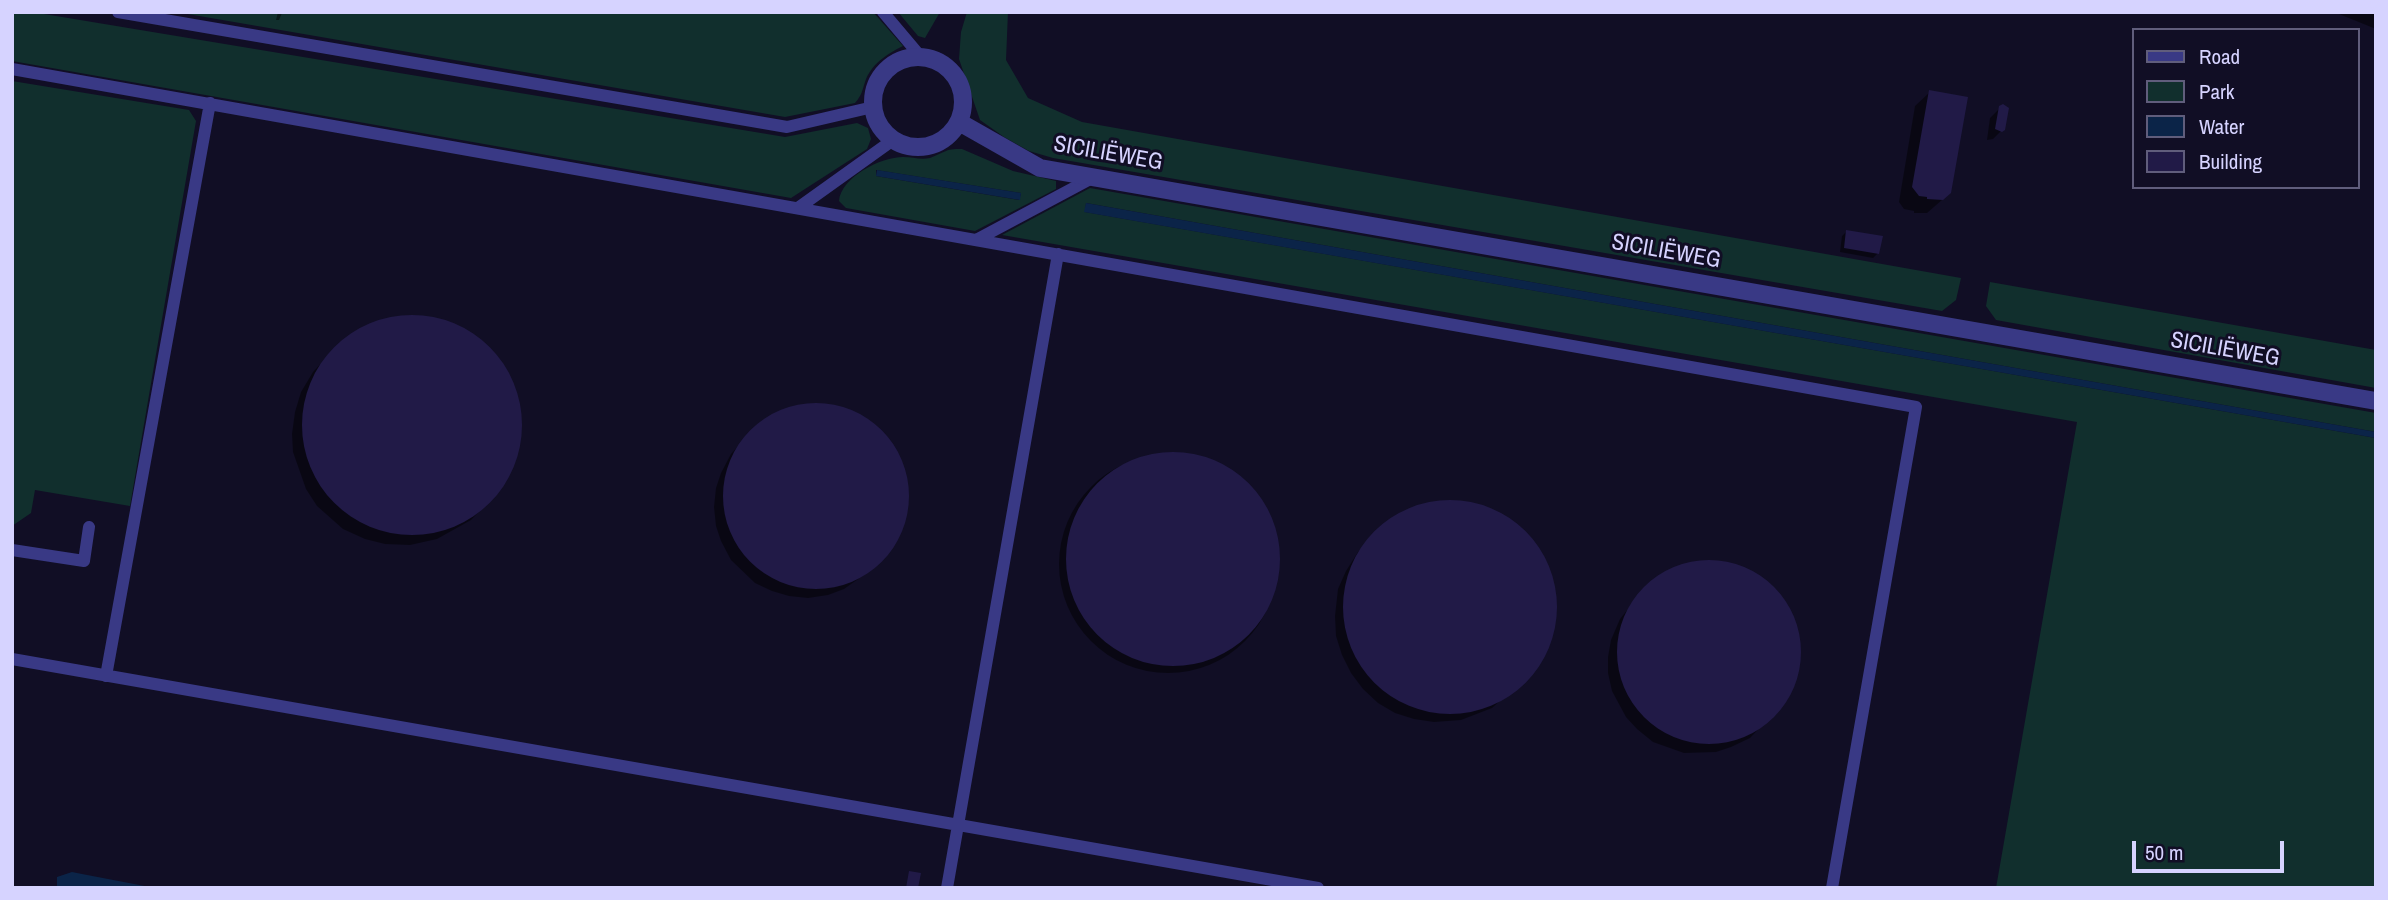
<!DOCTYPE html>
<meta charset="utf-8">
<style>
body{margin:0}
#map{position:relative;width:2388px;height:900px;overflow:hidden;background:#110e25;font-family:"Archivo Narrow",sans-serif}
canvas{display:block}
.frame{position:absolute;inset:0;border:14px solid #d6d3ff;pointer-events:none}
.legend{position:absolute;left:2132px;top:28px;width:228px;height:161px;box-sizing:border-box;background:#110e25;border:2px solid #605d7c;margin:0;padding:9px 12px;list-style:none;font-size:21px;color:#d6d3ff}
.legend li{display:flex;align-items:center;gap:14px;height:35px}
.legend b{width:35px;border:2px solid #605d7c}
.scale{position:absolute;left:2132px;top:841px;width:152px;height:32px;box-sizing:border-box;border:4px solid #d6d3ff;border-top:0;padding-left:9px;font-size:21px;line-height:24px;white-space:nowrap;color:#d6d3ff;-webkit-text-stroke:5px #110e25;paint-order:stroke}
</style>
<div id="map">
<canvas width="2388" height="900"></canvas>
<div class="frame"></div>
<ul class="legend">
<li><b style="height:9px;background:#393985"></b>Road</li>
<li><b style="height:19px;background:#112f2d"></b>Park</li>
<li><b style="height:19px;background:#0b2448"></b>Water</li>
<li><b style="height:19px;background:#211a47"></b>Building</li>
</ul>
<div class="scale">50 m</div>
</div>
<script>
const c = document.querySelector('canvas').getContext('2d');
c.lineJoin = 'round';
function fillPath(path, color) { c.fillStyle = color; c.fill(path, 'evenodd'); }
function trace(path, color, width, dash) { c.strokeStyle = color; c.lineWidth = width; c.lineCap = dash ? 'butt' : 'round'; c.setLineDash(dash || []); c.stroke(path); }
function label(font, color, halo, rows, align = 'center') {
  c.font = font + ' "Archivo Narrow",sans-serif'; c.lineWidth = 6; c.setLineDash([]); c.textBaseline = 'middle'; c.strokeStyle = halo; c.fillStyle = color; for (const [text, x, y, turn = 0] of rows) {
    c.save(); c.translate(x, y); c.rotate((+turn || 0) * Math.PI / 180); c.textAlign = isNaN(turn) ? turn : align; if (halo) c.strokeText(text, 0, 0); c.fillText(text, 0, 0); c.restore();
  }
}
fillPath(new Path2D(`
 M 12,12 L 32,12 L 785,137 L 857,123 L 868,128 L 871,139 L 867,149 L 791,198 L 12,61 Z
 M 176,12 L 873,12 L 903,46 C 887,54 871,64 865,82 C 862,91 862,95 855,103 L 785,117 Z
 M 898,12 L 940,12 L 925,38 L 918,36 Z
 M 967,12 L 1008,12 L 1006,60 L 1028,98 L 1082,122 L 1961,278 L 1956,300 L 1942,311 L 1053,158 L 1029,151 L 1004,137 L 980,120 L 959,59 L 961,32 Z
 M 12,81 L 189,110 L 196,121 L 130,506 L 35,490 L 31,513 L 12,526 Z
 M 962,149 L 1013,171 L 1056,181 L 1056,189 L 975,231 L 846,208 L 839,201 C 841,177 881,157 903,157 C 913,157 920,160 930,158 C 936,156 940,153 946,151 C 950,149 957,149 962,149 ZM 876,170 L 1021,193 L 1021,194 L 1019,200 L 876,176 Z
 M 1090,188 L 2376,413 L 2376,432 L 1086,203 L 1085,212 L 2376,438 L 2376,888 L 1996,888 L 2077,422 L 1002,235 Z
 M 1990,282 L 2376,350 L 2376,388 L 1996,320 L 1986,306 Z`), '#112f2d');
fillPath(new Path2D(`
 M 877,170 L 1021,193 L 1020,200 L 876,176 Z
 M 1086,203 L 2376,432 L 2376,438 L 1084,212 Z
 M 72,872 L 82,874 L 155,888 L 57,888 L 57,877 Z`), '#0b2448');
fillPath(new Path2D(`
 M 278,12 L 282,13 L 279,20 L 276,20 Z
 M 2334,12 L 2376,12 L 2376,29 Z
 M 1930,92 L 1950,193 L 1927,213 L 1914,213 L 1914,211 L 1904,209 L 1899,202 L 1915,106 Z
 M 2000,108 L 2003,129 L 1993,139 L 1987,140 L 1990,118 Z
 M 1847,231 L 1878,253 L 1873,258 L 1840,252 L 1842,236 Z
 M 419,317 L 444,321 L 462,329 L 479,340 L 497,357 L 508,374 L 516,393 L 520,413 L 520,436 L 511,471 L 496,494 L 471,520 L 437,539 L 410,545 L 385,544 L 365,539 L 343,529 L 317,506 L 306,489 L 293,452 L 292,434 L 295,412 L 301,392 L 313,372 L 337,346 L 354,333 L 370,325 L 394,318 Z
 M 819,405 L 851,412 L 868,421 L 889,441 L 900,461 L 906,481 L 905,514 L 900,531 L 881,559 L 871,570 L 844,589 L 828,595 L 808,598 L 789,596 L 772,591 L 755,583 L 731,560 L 721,541 L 716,526 L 714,507 L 716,488 L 721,473 L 731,454 L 751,432 L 769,418 L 786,410 Z
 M1059 564a109 109 0 1 1 218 0a109 109 0 1 1-218 0Z
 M 1439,502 L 1462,502 L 1484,507 L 1514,523 L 1530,538 L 1543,557 L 1550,575 L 1555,597 L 1552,633 L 1543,656 L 1530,674 L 1492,708 L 1461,720 L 1434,722 L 1414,719 L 1395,713 L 1378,703 L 1363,689 L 1351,673 L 1342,655 L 1336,636 L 1335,616 L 1338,589 L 1346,571 L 1358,552 L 1384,525 L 1403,513 Z
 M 1699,562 L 1719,562 L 1738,566 L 1756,575 L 1781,597 L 1792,615 L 1798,633 L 1800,651 L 1799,668 L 1793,688 L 1785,701 L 1750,738 L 1731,747 L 1716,752 L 1684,753 L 1653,742 L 1637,729 L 1626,717 L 1612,691 L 1608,673 L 1608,657 L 1611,640 L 1620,619 L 1641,593 L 1665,573 Z`), '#0007');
fillPath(new Path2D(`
 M 1929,90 L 1968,97 L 1951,193 L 1943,200 L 1927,199 L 1927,197 L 1919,196 L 1912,187 Z
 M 2003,104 L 2009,108 L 2005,130 L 2002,132 L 1995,129 L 1999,106 Z
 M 1846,230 L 1883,236 L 1879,254 L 1844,248 Z
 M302 425a110 110 0 1 1 220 0a110 110 0 1 1-220 0Z
 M723 496a93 93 0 1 1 186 0a93 93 0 1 1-186 0Z
 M1066 559a107 107 0 1 1 214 0a107 107 0 1 1-214 0Z
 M1343 607a107 107 0 1 1 214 0a107 107 0 1 1-214 0Z
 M1617 652a92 92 0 1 1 184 0a92 92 0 1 1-184 0Z
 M 909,871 L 921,873 L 918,888 L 906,888 Z`), '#211a47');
trace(new Path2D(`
 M 118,12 L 787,127 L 873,107
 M 883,12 L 921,57
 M 12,69 L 1916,407 L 1832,888
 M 798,208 L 893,140
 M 976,240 L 1094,177
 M 12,550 L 84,561 L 89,527
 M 12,659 L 1318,888
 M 106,676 L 210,103
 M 947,888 L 1058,254`), '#393985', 12);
trace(new Path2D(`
 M873 102a45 45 0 1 1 90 0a45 45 0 1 1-90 0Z
 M 959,122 L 1040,168 L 2376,401`), '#393985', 18);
label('23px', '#d6d3ff', '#110e25', [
 ["SICILIËWEG",1108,154,10],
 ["SICILIËWEG",1666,252,10],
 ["SICILIËWEG",2225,350,10]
]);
</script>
